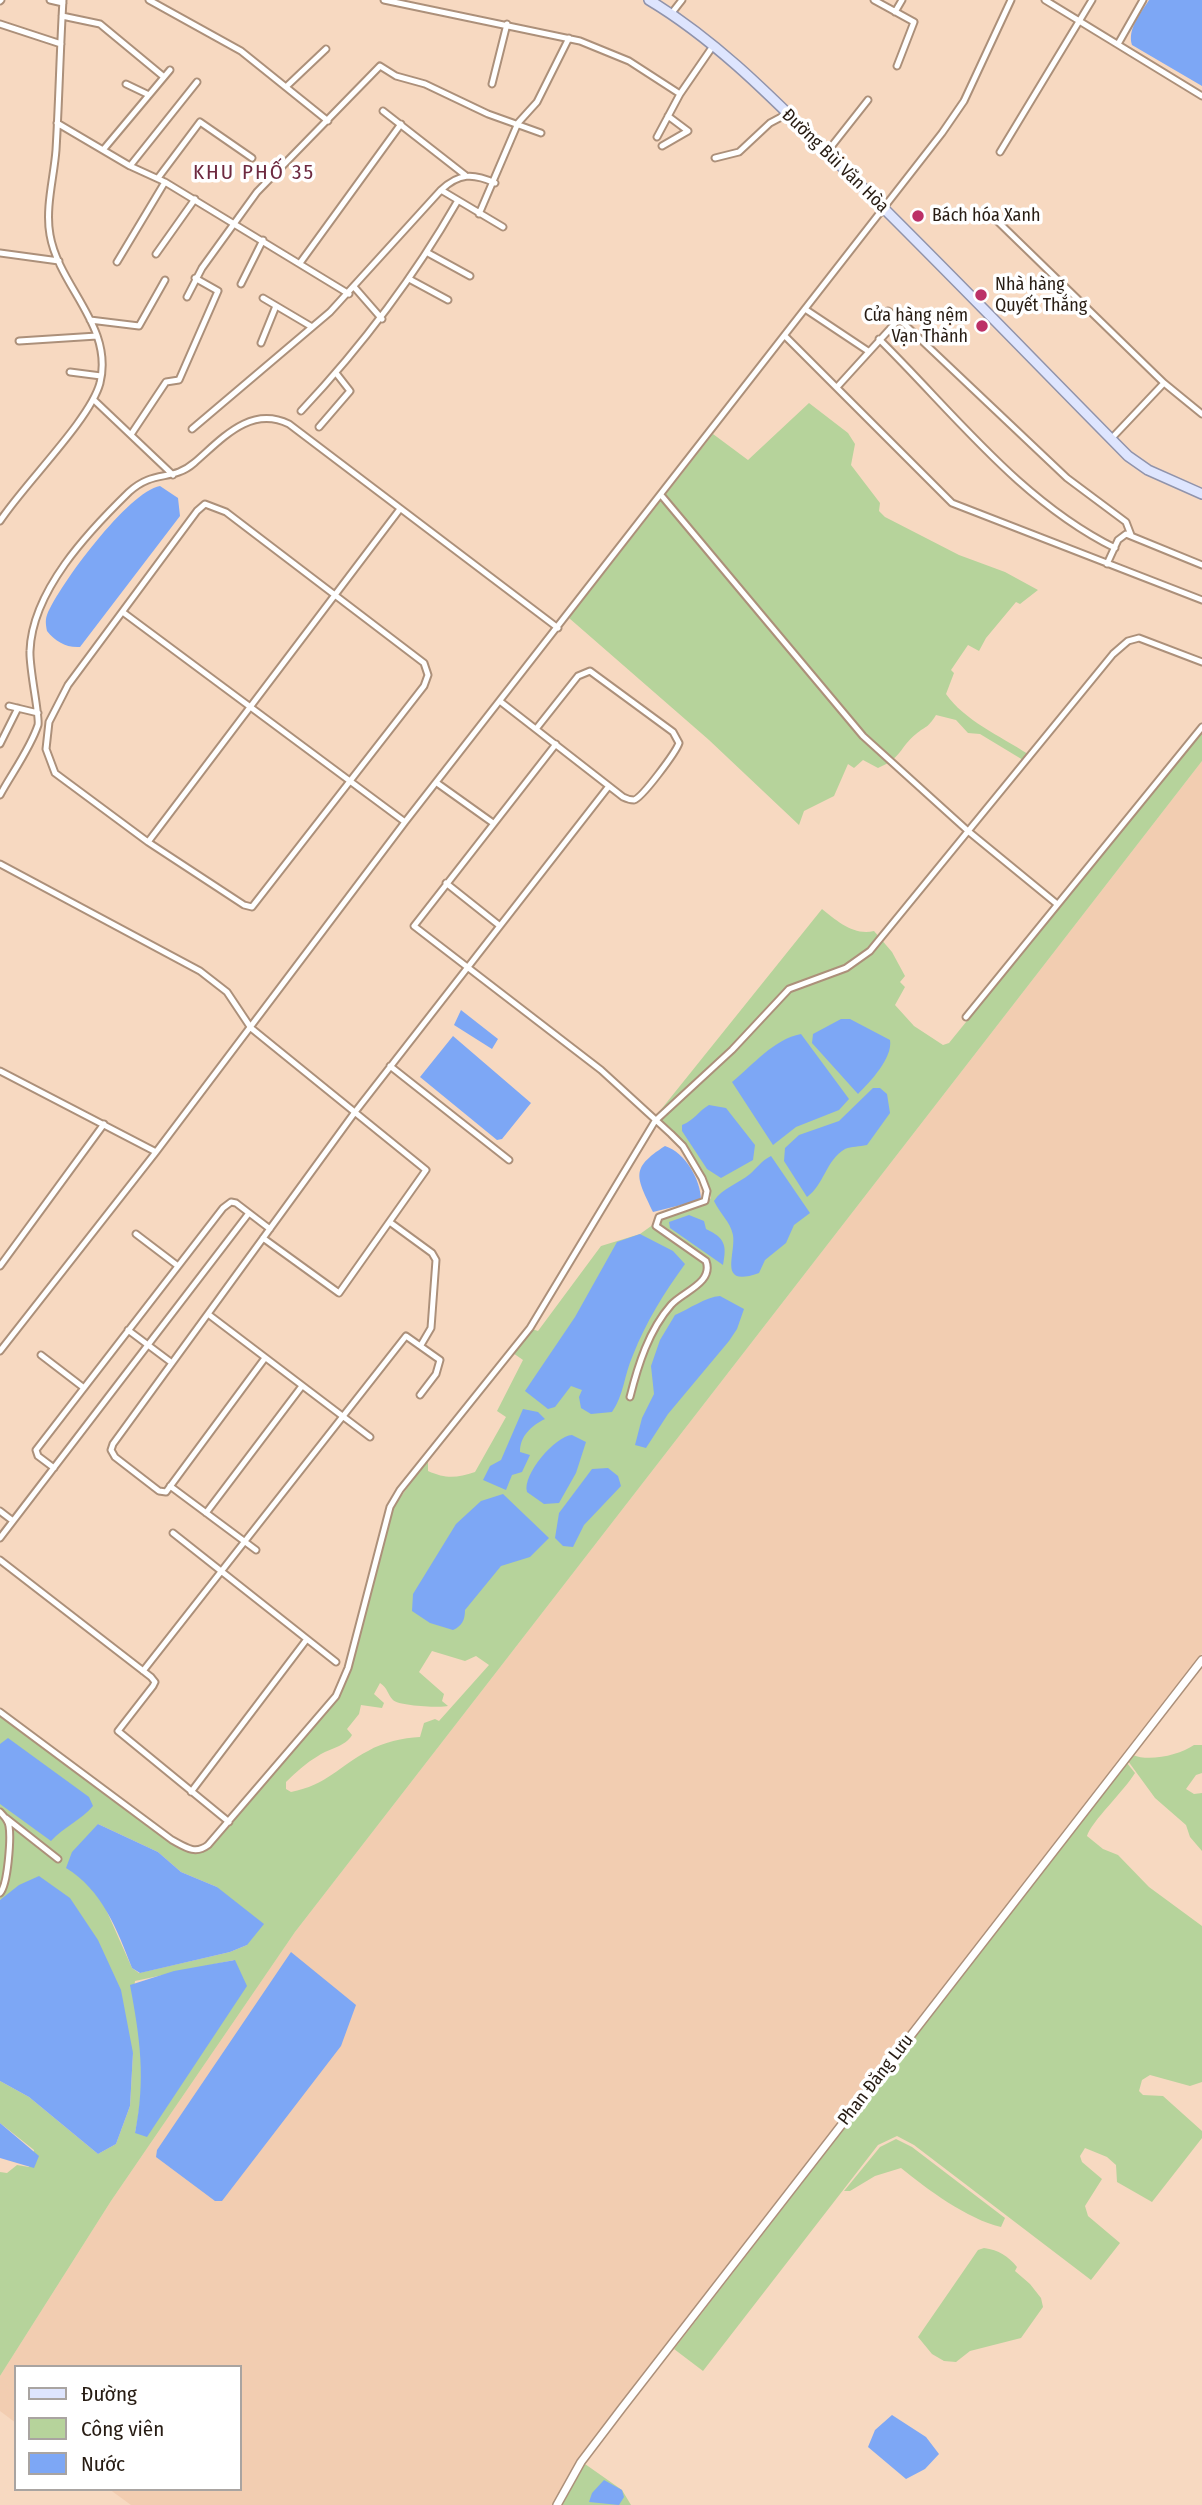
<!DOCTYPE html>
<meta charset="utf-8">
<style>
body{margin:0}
#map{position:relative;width:1202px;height:2505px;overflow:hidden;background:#f7d9c1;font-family:"Fira Sans Condensed",sans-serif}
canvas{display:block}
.legend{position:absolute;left:14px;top:2365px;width:228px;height:126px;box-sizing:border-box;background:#fff;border:2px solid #a9a4a1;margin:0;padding:9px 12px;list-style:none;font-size:21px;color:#271c13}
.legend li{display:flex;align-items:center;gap:14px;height:35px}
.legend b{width:35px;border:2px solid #a9a4a1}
</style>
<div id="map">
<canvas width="1202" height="2505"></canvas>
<ul class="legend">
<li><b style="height:9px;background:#dee5fe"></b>Đường</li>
<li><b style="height:19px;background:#b6d39b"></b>Công viên</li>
<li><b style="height:19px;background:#7da7f5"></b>Nước</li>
</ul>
</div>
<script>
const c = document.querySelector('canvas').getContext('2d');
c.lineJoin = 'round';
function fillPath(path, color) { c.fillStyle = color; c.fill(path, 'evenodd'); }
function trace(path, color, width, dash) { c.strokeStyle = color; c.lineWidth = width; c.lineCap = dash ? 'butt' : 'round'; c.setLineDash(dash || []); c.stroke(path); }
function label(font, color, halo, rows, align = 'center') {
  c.font = font + ' "Fira Sans Condensed",sans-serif'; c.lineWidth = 7; c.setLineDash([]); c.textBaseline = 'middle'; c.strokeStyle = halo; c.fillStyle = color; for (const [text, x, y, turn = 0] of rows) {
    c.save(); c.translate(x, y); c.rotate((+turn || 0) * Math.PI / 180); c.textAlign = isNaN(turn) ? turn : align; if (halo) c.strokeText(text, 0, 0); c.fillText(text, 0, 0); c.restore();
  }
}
fillPath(new Path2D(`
 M 1202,761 L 1202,1653 L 619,2405 L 577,2460 L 553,2505 L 131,2505 L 109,2489 L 240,2489 L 240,2367 L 16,2367 L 16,2423 L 0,2411 L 0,2376 L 111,2201 L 295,1932 Z`), '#f2cdb1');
fillPath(new Path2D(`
 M 809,403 L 848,433 L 855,444 L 851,465 L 880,503 L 879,511 L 885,517 L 959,555 L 1005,572 L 1038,590 L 1020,604 L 1016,602 L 986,638 L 979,651 L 968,645 L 951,670 L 954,673 L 946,694 C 964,720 1000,736 1028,754 L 1023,760 L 980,734 L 968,733 L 956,720 L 936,715 C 927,729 927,725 916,734 C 899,748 902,758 878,768 L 863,760 L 854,768 L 848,764 L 834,796 L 804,811 L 799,825 L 709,740 L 569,618 L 713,434 L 748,460 Z
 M 1202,731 L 1202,761 L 295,1932 L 111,2201 L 0,2376 L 0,2172 L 7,2173 L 17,2165 L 29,2167 L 34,2150 L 0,2123 L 0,2081 L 29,2097 L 98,2154 L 116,2144 L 130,2106 L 133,2053 L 2,1899 L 0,1900 L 0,1815 L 56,1861 L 60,1859 L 0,1808 L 0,1716 L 171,1843 C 185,1850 195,1857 210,1847 L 338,1698 L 350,1670 L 392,1509 L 428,1459 L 428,1471 C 446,1479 457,1478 475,1472 L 506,1417 L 497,1411 L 523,1360 L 513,1353 L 532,1329 L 538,1331 L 601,1246 L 640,1234 L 661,1219 L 703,1206 L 711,1198 C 708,1165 678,1137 655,1117 L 822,909 C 837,921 854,936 874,931 L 892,952 L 905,976 L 900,982 L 905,987 L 895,1005 L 914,1026 L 943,1045 L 949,1043 ZM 432,1651 L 465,1661 L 476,1656 L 489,1665 L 439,1721 L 435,1719 L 424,1723 L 420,1737 C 403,1738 383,1742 368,1751 C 339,1766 327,1785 291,1792 L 286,1789 L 286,1782 C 296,1772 306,1763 318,1756 C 330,1748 345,1747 352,1735 L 347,1729 L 359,1714 L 361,1705 L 382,1708 L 384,1703 L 374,1694 L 380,1683 C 388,1688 387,1694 393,1700 C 398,1706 441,1708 448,1706 L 442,1701 L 444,1694 L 419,1672 ZM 98,1824 L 158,1852 L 181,1872 L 217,1887 L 247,1945 L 230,1952 L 139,1973 L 132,1968 L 104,1905 L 86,1880 ZM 234,1960 L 135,2133 C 143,2097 144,2060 139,2024 C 137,2008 132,1998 135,1981 Z
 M 1194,1745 L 1202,1745 L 1202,1773 L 1196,1775 L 1186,1789 L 1194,1794 L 1202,1793 L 1202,1851 L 1190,1837 L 1186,1825 L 1155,1798 L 1128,1761 L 1133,1755 C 1149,1762 1180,1755 1194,1745 Z
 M 1127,1763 L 1135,1773 C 1125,1790 1091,1822 1087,1836 L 1103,1849 L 1118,1855 L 1149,1887 L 1202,1926 L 1202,2082 L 1190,2086 L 1150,2075 L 1142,2080 L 1139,2091 L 1143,2095 L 1163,2096 L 1202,2131 L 1202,2138 L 1152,2202 L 1117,2182 L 1116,2165 L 1107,2157 L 1085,2148 L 1080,2156 L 1082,2162 L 1102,2179 L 1085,2206 L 1088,2216 L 1120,2243 L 1091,2280 L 914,2145 L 897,2136 L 878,2145 L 703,2371 L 674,2349 Z
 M 896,2139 L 912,2147 L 1005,2218 L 1001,2227 C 967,2219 927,2189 901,2168 L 875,2176 L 850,2191 L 844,2191 L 880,2147 Z
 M 984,2248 C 999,2250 1008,2256 1017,2267 L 1015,2271 L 1030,2284 L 1041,2298 L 1043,2307 L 1021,2338 L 970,2351 L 956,2362 L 944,2361 L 932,2354 L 918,2337 L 978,2250 Z
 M 585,2464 L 622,2490 L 631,2505 L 562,2505 Z`), '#b6d39b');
fillPath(new Path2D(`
 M 1149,0 L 1202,0 L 1202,86 L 1132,45 C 1127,29 1141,13 1149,0 Z
 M 160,486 L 178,498 L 180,516 L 80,647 C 66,648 55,641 47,631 C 46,626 45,620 47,615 C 59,585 129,491 160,486 Z
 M 461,1010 L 498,1039 L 492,1049 L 454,1025 Z
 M 841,1019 L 850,1019 L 890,1040 C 893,1058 870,1082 858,1094 L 812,1043 L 813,1034 Z
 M 801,1034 L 849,1099 L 839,1110 L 796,1127 L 773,1145 L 732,1082 C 753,1065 774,1039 801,1034 Z
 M 453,1036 L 531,1103 L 502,1139 L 497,1140 L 420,1077 Z
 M 873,1088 L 880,1088 L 887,1094 L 890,1113 L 867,1145 C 859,1147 852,1146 845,1149 C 826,1160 824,1185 807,1197 L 784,1161 L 785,1148 L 799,1135 L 839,1121 Z
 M 709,1105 L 726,1108 L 755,1145 L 753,1160 L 721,1178 L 707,1169 L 682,1131 L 682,1125 C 695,1120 698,1111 709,1105 Z
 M 665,1146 C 685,1152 701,1180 701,1200 L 653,1212 C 637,1177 629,1169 665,1146 Z
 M 771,1156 L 810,1213 L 794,1225 L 786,1243 L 765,1260 L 759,1273 C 717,1288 736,1255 733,1235 C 730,1221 720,1214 714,1201 C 722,1188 738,1184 750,1174 C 757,1168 761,1161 771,1156 Z
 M 689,1215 L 704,1221 L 706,1229 C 725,1238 727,1245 723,1265 L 670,1228 L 669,1222 Z
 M 640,1234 L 673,1251 L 685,1264 C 664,1293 646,1322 633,1355 C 624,1375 624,1395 612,1412 L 591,1414 L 581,1408 L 579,1397 L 582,1390 L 571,1386 L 555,1407 L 548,1409 L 525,1391 L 575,1317 L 617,1242 Z
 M 720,1296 L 744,1309 L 737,1329 L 729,1341 L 668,1414 L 646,1448 L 635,1445 L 642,1418 L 654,1394 L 651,1366 L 660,1340 L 675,1315 C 689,1309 706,1297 720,1296 Z
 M 523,1409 L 538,1412 L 545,1419 C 531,1426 520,1436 520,1452 L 530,1455 L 522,1472 L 512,1475 L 506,1490 L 483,1480 L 490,1466 L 501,1460 Z
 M 572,1435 L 586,1442 L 576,1473 L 559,1503 L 544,1504 L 527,1492 C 522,1475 555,1436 572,1435 Z
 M 608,1468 L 618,1476 L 621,1486 L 584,1525 L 573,1547 L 563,1546 L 555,1538 L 559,1513 L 592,1469 Z
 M 503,1494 L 549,1538 L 530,1557 L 501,1566 L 465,1610 C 465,1620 462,1626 453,1630 L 430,1623 L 412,1611 L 413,1594 L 456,1524 L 481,1501 Z
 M 8,1738 L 89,1797 L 93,1806 C 81,1820 64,1827 51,1841 L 0,1804 L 0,1744 Z
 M 98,1824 L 158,1852 L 181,1872 L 217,1887 L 264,1924 L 247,1945 L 230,1952 L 140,1973 L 132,1968 C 117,1929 102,1890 66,1868 L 72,1852 Z
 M 39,1876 L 70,1898 L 98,1940 L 121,1990 L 133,2053 L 130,2106 L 116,2144 L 98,2154 L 29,2097 L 0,2081 L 0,1900 L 19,1885 Z
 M 291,1952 L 356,2005 L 341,2046 L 222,2201 L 215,2201 L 156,2157 L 157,2150 Z
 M 235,1960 L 247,1986 L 147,2137 L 135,2133 C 146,2079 140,2038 130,1985 L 174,1971 Z
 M 0,2123 L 39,2156 L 34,2168 L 0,2158 Z
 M 892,2415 L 926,2437 L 939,2454 L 925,2469 L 906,2479 L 868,2447 L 875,2430 Z
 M 604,2480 L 622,2490 L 624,2497 L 619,2505 L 589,2502 L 592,2493 Z`), '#7da7f5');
const minor = new Path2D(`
 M 50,0 L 63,3
 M 149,0 L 241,51 L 328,121
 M 384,0 L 580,41 L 629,61 L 680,94 L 713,46
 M 874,0 L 914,22 L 897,66
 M 1045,0 L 1202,96
 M 0,1 L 1,0
 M 895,12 L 902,0
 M 671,14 L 682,0
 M 62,16 L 100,24 L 164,77
 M 0,24 L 61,44
 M 1118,44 L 1143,0
 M 126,84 L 149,95
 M 492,84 L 507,24
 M 288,85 L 326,49
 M 383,111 L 465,175
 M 57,123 L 130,166 L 165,182 L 349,294
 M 657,137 L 680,94
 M 662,146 L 688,131 L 668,116
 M 103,150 L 170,70
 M 827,152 L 868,100
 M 1000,152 L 1092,0
 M 715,158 L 739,152 L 770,123 L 787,114
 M 130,166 L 197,82
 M 158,178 L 200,122 L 252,158
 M 441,190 C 459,173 473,173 495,183
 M 985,209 L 1164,383 L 1202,414
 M 479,214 L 518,123 L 537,102 L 569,38
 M 0,253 L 59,261
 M 428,253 L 470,276
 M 156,254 L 195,199
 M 117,262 L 165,182
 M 300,263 L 401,124
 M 411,280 L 448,300
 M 241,284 L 263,240
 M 355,288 L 382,319
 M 187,297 L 202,268 L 257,192 L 380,66 L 396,76 L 425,84 L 488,114 L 541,133
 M 263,298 L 312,327
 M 805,309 L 868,351
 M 888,311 L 899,319
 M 90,320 L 139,326 L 165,280
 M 785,336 L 952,503 L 1202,600
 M 879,339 C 953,412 1020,501 1115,548
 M 19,341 L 97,336
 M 261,343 L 276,306
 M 70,372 L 101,376
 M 838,386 L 899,319 L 1067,478 L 1126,522 L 1131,535
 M 94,400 L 173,475
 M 301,411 C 362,346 413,279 457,202
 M 319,427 L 350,391 L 336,373
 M 192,429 L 330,312 L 441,190 L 503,227
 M 132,433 L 166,382 L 179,380 L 218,291 L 195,278
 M 1111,439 L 1164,383
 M 661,495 L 863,736 L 968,831 L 1057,904
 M 205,504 L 226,512 L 424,663 L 428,675 L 424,686 L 252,907 L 244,905 L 148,842 L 55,773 L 46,749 L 49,722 L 68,685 L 197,511 Z
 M 0,521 C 24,484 90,420 100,383 C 114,326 59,287 50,235 C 45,208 54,177 56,150 C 59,100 60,50 63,0
 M 1107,564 L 1118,540 L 1126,534 L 1202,565
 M 124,613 L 405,822
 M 501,702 L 623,797 C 627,799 630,800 634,800 C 642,798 676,752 679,743 L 673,732 L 590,671 L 578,676 L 536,729
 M 9,706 L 38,713
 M 0,744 L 18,708
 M 556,744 L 414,926 L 601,1070 L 671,1134 L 683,1146 L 702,1178 L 707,1191 L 705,1201 L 659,1217 L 656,1226 L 706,1261 C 714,1283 682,1292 671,1305 C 649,1330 638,1365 630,1397
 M 437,783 L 493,823
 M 0,795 C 12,773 30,749 38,725 C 40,717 29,668 30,651 C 32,591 88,532 129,492 C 154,469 172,482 194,463 C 222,439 250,405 289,424 L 558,628
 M 148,842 L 400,509
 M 0,864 L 200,971 L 227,992 L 251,1028 L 426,1170 L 339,1293 L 263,1238
 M 446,883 L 500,926
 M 966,1017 L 1202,727
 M 390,1066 L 509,1160
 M 0,1071 L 156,1152
 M 391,1223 L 432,1253 L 436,1260 L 431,1328 L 421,1345
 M 136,1234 L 178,1266
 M 0,1266 L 104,1124
 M 208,1314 L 370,1437
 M 128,1330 L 172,1363
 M 0,1351 L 156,1152 L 405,822 L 942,133 L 964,101 L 1011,0
 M 41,1355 L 84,1388
 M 265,1358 L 166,1492 L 159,1491 L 115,1457 L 111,1450 L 113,1444 L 355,1112 L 609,786
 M 54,1468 L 38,1456 L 36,1450 L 223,1208 L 231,1202 L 236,1203 L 270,1229
 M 170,1486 L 256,1550
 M 0,1511 L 13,1521
 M 206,1513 L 302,1386
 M 173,1533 L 336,1662
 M 0,1538 L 249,1213
 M 0,1560 L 151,1677 L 155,1682 L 153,1686 L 118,1731 L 229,1822
 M 143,1671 L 406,1336 L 440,1360 L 436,1374 L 420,1395
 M 0,1712 L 172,1840 C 185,1847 195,1855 208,1845 L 336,1696 L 348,1668 L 390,1507 L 400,1490 L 530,1328 L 655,1121 L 732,1050 L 789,989 L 846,968 L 870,951 L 1113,654 L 1128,641 L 1139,638 L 1202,662
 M 191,1792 L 307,1639
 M 0,1812 C 4,1816 8,1820 9,1826 C 11,1838 8,1885 0,1893
 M 6,1818 L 58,1859`);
const tertiary = new Path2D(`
 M 557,2505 L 581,2462 L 622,2408 L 1202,1660`);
const primary = new Path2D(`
 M 649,0 C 721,43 781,107 841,166 C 938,261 1032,359 1128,456 L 1148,470 L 1202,494`);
trace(minor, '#ac907a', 9);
trace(tertiary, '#ac907a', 10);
trace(primary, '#9093ab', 12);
trace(minor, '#fff', 5);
trace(tertiary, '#fff', 7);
trace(primary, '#dee5fe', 9);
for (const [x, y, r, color] of [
 [918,216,7,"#bc3167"],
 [981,295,7,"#bc3167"],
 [982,326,7,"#bc3167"]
]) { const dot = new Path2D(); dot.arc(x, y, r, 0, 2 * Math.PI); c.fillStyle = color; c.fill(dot); trace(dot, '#fff', 2.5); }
label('18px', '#271c13', '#fff', [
 ["Đường Bùi Văn Hòa",835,161,44],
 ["Phan Đăng Lưu",876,2080,-52]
]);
label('18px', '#271c13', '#fff', [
 ["Bách hóa Xanh",932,216],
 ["Nhà hàng",995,285],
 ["Quyết Thắng",995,306],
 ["Cửa hàng nệm",968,316,"right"],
 ["Vạn Thành",968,337,"right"]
], 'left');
c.letterSpacing = '2px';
label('21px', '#6e2a40', '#fff', [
 ["KHU PHỐ 35",254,173]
]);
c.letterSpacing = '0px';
</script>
